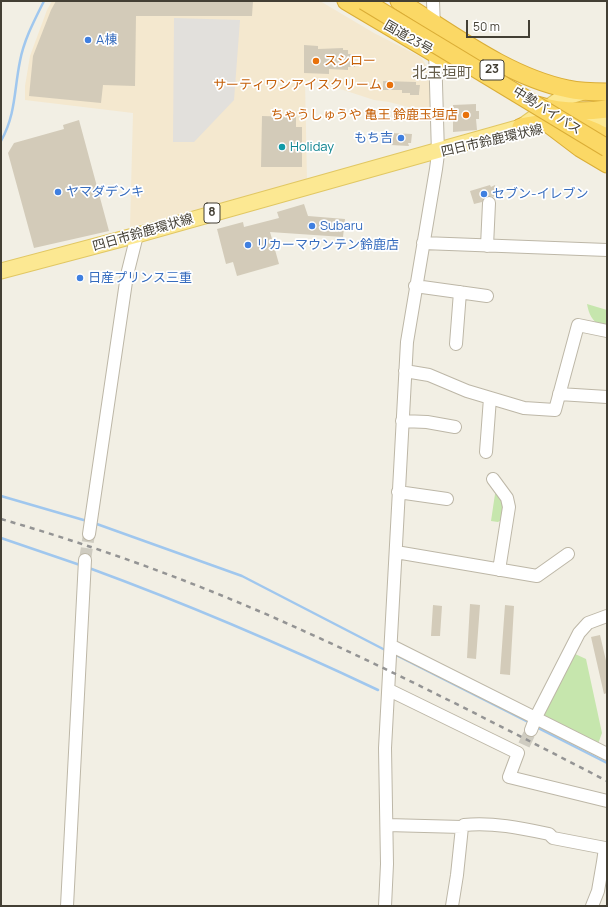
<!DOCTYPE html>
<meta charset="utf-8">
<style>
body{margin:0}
#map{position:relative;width:608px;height:907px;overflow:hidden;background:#f2efe4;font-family:Manrope,sans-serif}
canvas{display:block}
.frame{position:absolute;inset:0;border:2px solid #433f34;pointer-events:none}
.scale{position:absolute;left:466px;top:20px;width:64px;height:18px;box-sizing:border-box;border:2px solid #433f34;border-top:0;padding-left:5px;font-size:12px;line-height:14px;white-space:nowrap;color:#433f34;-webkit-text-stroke:3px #fff;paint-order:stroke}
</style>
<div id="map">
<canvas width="608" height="907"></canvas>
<div class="frame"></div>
<div class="scale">50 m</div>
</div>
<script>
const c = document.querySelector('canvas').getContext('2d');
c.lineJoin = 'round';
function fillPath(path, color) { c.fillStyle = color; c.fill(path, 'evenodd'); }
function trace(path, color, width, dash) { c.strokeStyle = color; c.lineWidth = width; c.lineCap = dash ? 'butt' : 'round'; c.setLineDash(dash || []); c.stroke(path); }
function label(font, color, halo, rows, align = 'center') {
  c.font = font + ' Manrope,"Noto Sans JP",sans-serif'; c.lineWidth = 3.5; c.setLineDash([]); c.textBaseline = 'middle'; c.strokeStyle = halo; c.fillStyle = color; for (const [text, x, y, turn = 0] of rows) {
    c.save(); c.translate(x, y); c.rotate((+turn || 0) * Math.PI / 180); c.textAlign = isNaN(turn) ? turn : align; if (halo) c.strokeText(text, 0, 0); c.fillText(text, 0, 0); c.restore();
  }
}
fillPath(new Path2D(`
 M 52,1 L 320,1 L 374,33 L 421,57 L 430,72 L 431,109 L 412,108 L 389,102 L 374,100 L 316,81 L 305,81 L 307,180 L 130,227 L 133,113 L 25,100 L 25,86 L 30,56 L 47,10 Z`), '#f4e8cf');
fillPath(new Path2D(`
 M 587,304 L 607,310 L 607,324 L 601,324 L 601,327 C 592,320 589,315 587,304 Z
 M 499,492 L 504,504 L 503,519 L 498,522 L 491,521 L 495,494 Z
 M 573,653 L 586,659 L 602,733 L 598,744 L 544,716 L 543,712 Z`), '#c6e6ad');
fillPath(new Path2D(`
 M 174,18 L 240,20 L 234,100 L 194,142 L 173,142 Z`), '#e2e0dc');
trace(new Path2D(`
 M 1,141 C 16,114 14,90 20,61 C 24,40 34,21 44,1
 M 1,496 L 87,521
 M 94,523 L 242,576 L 387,651
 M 1,538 L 80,565
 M 89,568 C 187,604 283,645 378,690
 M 394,654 L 530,723
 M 536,727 L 607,763`), '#a0c7ee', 2.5);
fillPath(new Path2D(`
 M 56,1 L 253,1 L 252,16 L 136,16 L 135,86 L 103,85 L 101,103 L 29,96 L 33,56 L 51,10 Z
 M 304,45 L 318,46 L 318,49 L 343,48 L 343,50 L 348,50 L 348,54 L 355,54 L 355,67 L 348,67 L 348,70 L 329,69 L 329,74 L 304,73 Z
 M 383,81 L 416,82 L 416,85 L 420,85 L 419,93 L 419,95 L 410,95 L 410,93 L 402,93 L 402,90 L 383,90 Z
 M 476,104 L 476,111 L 479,111 L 479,119 L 476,119 L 477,130 L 453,132 L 453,105 Z
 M 262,116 L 296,117 L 296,127 L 302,127 L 302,167 L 261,167 Z
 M 79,120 L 109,231 L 34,248 L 8,153 L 14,143 L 64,129 L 63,125 Z
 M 390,133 L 412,134 L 411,143 L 408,143 L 409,146 L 390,145 Z
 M 490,185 L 491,187 L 495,185 L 498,197 L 486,196 L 482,202 L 474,204 L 470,191 Z
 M 304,204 L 308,216 L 345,219 L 343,237 L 270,232 L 279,264 L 237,276 L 233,262 L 226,264 L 217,229 L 243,222 L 244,227 L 279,218 L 277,212 Z
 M 470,604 L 480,605 L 476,659 L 467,658 Z
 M 433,605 L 442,606 L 440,636 L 431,636 Z
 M 505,605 L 514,606 L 510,675 L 500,674 Z
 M 600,635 L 607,665 L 607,693 L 604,694 L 591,637 Z`), '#d3cbb9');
trace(new Path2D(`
 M 85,560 L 89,534
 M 524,745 L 531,730`), '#cfccc1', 12, [12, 6]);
const minor = new Path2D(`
 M 433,1 L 434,28
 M 423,243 L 607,250
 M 487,246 L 489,203
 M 415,286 L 487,296
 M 456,344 L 460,292
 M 405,371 L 429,375 L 467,391 L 524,408 L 555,410 L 578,325 L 607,331
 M 559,394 L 607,397
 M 402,421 L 427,422 L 455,427
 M 486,452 L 490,398
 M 493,479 L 507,498 L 509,507 L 499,570
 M 398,492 L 447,499
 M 89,534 L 127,275 L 137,235
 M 396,552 L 537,576 L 568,554
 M 392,646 L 607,754
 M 389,690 L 518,753 L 509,777 L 607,801
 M 531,730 L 536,717 L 579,633 L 588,623 L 607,616
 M 387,825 L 462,827 L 457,875 L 452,906
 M 462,827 L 464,825 C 492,822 521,828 549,834 L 553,838 L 605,848 L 603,862
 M 67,906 L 85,560
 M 385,906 L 387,864 L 385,748 L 407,342 L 436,169 L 438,154 L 435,49
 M 592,906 L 598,891 L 603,862 L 607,863`);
const major = new Path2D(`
 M 574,125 L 607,120
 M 1,271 L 137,235 L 521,127 L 560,99 L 583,92`);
const highway = new Path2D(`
 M 346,1 L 449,62
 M 399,1 C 451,33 508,77 568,89 C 581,92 594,92 607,92
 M 537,105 C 559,112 585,112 607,109
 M 543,120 L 580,148 L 607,164
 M 521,127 C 552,120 579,121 607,138`);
trace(minor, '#bdb7a7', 14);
trace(major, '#e1c763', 17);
trace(highway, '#daad36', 19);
trace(minor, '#fff', 12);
trace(major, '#fce892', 15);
trace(highway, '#fbd865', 17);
trace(new Path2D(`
 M 1,519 C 105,549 208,587 306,632 C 408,678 508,730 607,781`), '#949494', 2.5, [5, 5]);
const highwayBridge = new Path2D(`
 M 364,1 L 607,148`);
trace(highwayBridge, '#daad36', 19, []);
trace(highwayBridge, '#fbd865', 17);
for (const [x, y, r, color] of [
 [88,40,4,"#3f7fe0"],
 [316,61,4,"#e8710a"],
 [390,85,4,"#e8710a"],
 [466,115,4,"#e8710a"],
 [401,138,4,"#3f7fe0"],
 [282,147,4,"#0f9aa8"],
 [58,192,4,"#3f7fe0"],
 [484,194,4,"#3f7fe0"],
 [312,226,4,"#3f7fe0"],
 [248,245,4,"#3f7fe0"],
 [80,278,4,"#3f7fe0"]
]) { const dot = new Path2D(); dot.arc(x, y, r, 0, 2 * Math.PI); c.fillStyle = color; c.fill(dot); trace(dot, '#fff', 1.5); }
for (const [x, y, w] of [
 [492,70,24],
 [212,213,16]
]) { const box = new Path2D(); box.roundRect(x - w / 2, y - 10, w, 20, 3); c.fillStyle = '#fff'; c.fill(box); trace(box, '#433f34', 1); }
label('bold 12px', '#433f34', null, [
 ["23",492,70],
 ["8",212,213]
]);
label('13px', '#433f34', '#fff', [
 ["国道23号",408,38,30],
 ["中勢バイパス",547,111,32],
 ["四日市鈴鹿環状線",492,141,-13],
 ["四日市鈴鹿環状線",143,233,-16]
]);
label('13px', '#366cbe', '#fff', [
 ["A棟",96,40],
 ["もち吉",393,138,"right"],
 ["ヤマダデンキ",66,192],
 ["セブン-イレブン",492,194],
 ["Subaru",320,226],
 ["リカーマウンテン鈴鹿店",256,245],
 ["日産プリンス三重",88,278]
], 'left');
label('13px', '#c56008', '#fff', [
 ["スシロー",324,61,"left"],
 ["サーティワンアイスクリーム",382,85],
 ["ちゃうしゅうや 亀王 鈴鹿玉垣店",458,115]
], 'right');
label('13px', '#0d838f', '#fff', [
 ["Holiday",290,147]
], 'left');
label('15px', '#665e4b', '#fff', [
 ["北玉垣町",442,74]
]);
</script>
